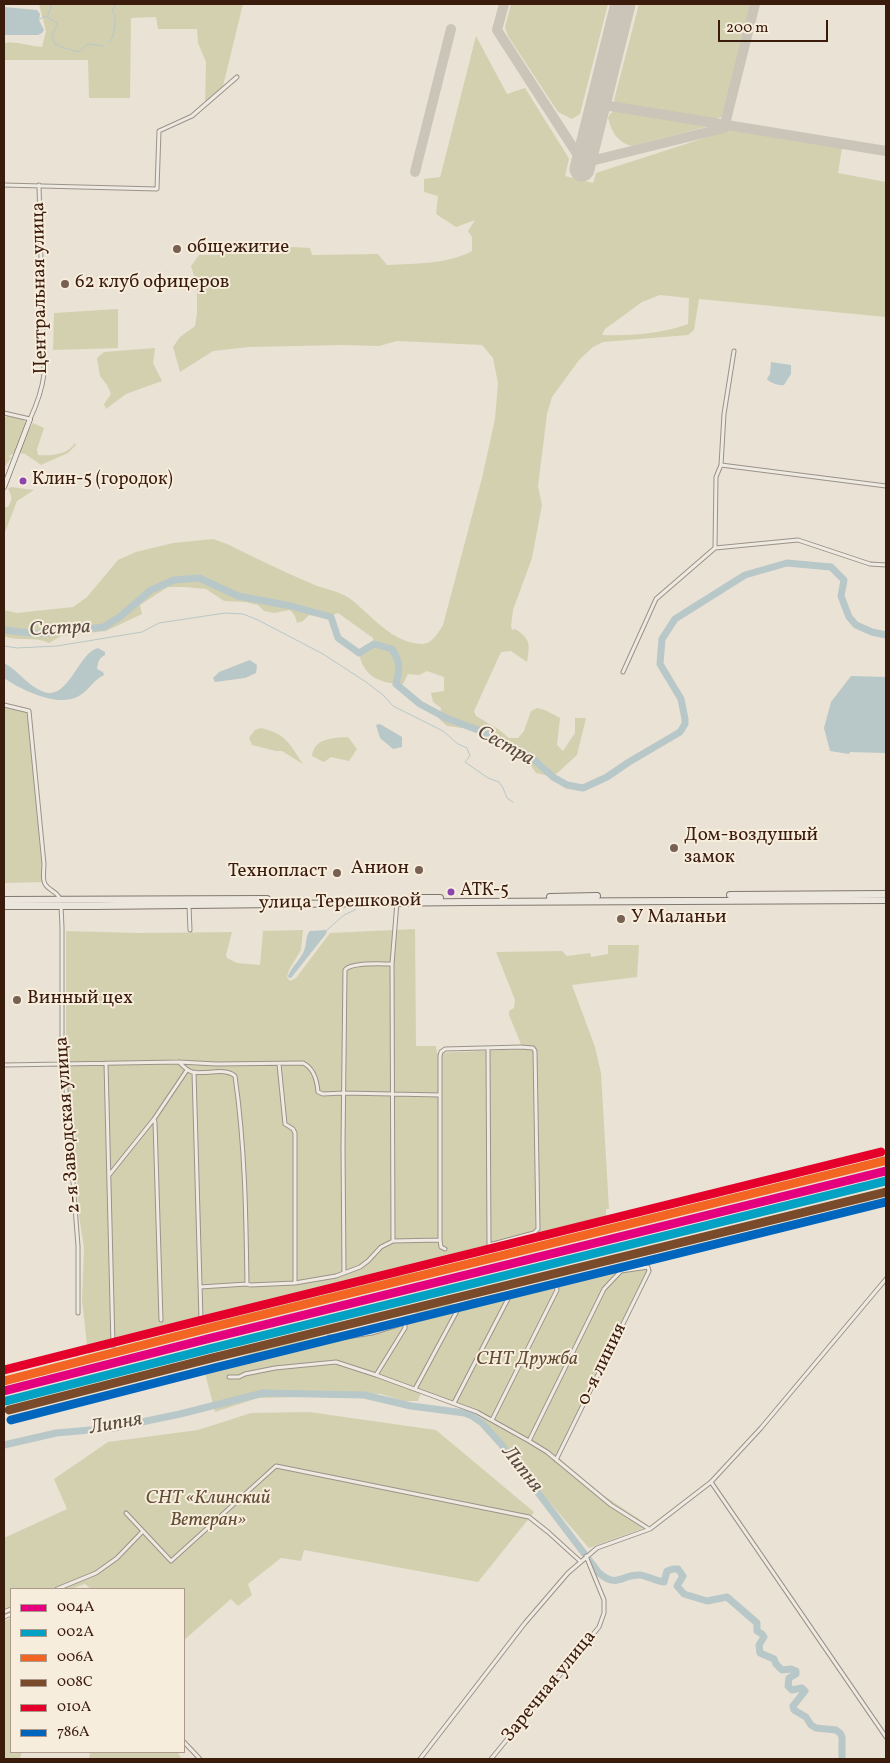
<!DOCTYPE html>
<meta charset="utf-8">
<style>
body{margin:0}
#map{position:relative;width:890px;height:1763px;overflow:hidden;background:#eae2d4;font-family:Vollkorn,serif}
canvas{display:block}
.frame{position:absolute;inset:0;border:5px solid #3b1b0c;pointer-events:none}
.legend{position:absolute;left:10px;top:1588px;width:175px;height:165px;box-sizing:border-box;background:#f7eddd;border:1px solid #ac9989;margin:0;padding:6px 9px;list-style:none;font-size:15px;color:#3b1b0c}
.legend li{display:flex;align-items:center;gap:10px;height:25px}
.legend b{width:25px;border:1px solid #ac9989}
.scale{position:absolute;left:718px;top:20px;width:110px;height:22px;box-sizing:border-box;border:2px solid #3b1b0c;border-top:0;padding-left:6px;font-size:15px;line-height:18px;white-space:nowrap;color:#3b1b0c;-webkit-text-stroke:4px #f7eddd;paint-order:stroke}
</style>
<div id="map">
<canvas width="890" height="1763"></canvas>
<div class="frame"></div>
<ul class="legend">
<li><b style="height:6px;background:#e5007d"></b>004А</li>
<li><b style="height:6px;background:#03a2c4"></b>002А</li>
<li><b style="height:6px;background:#f26522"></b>006А</li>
<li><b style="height:6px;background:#7a4b2a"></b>008С</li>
<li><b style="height:6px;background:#e4002b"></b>010А</li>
<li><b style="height:6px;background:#0065bd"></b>786А</li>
</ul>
<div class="scale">200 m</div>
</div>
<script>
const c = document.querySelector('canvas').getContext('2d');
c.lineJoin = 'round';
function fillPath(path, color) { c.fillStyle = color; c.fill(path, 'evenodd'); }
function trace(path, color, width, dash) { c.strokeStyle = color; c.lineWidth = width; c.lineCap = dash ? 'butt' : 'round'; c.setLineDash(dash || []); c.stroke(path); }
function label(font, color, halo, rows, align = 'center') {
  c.font = font + ' Vollkorn,serif'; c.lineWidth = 4; c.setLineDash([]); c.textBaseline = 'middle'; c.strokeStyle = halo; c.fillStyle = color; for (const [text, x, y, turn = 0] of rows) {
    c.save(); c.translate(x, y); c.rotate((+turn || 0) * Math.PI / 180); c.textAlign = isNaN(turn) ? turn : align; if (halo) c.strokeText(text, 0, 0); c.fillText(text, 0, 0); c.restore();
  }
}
fillPath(new Path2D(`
 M 39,4 L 243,4 L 223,86 L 205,104 L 206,62 L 198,43 L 197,29 L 158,29 L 156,17 L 131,18 L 130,98 L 89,98 L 88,60 L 4,60 L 4,43 C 16,41 29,46 42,47 L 46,31 Z
 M 511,4 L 608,4 L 580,114 L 572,119 L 558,112 L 508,36 L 505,27 Z
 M 639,4 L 751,4 L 722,117 L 715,119 L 616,103 L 614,100 Z
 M 476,36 L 507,94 L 525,88 L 565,152 L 569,159 L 565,176 L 593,183 L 596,173 L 732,129 L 842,148 L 838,173 L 886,182 L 886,317 L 699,299 L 694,330 L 688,335 L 603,342 L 593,347 L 579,360 L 552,397 L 547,414 L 538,486 L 542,505 L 532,558 L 513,610 L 511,626 L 512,630 L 515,629 C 531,639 530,645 527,662 L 511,651 L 501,652 L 474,711 L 476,716 L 498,729 L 509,738 L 518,738 L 524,731 L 531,711 L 537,708 L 545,710 L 560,718 L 557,745 L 563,751 L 575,733 L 575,718 L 586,718 L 577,755 L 553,777 L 536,773 L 530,764 L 530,756 L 478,730 L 447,726 L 439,719 L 441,708 L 433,702 L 431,693 L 444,691 L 444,677 L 427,671 L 419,675 L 408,674 L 403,684 C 380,684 363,676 359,653 L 374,644 L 373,638 L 338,613 L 325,618 L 309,615 L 303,621 L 297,623 L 295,616 L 290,610 L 274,613 L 264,611 L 258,605 L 245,602 L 224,601 L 206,589 L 184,587 L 168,587 L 140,605 L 142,614 L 106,631 L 61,636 L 49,643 C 35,636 19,642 4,636 L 4,610 L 17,613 L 73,607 L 87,597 L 118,560 L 136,552 L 173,543 L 213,539 L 227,544 C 254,557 282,571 310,583 C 322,589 337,590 349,598 C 372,615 391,643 422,644 C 432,644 438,633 443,625 L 482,478 L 495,419 L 498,383 L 493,358 L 482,345 L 397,341 L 379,346 L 343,345 L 249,347 L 213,351 L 180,372 L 173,347 L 180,337 L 195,326 L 197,313 L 197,285 L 191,266 L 199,255 L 218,255 L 236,244 L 310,248 L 312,255 L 378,254 L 387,265 C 416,263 446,265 472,251 L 472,237 L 468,231 L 475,220 L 456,227 L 436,214 L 438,196 L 424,192 L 424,179 L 440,177 L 441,174 ZM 660,295 L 689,298 L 688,324 C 662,334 629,336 602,335 L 605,329 L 642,302 Z
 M 614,111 L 708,125 L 710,126 L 632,146 C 617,142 612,132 608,118 L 611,113 Z
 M 118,309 L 118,348 L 53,350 L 54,313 Z
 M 155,348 L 153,363 L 162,381 L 126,394 L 106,409 L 104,404 L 111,394 L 107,385 L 100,376 L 97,358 L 104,352 Z
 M 10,416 L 23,419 L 26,423 L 15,453 L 9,456 L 11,458 L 4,468 L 4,417 Z
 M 33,423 L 44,428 L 37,449 L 38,455 C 50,456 68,455 75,443 L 76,445 L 68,453 L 41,465 L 25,454 L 20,453 L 23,440 Z
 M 11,487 L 34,490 L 17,501 L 4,535 L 4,507 L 8,507 C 13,498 12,497 8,489 Z
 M 4,707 L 27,712 L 35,784 L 43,882 L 4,883 Z
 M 261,728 C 286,734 289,743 303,764 L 282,751 L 276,751 L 252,745 L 249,738 L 255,730 Z
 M 348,737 L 357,749 L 349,761 L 331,757 L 324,762 L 312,756 C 314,738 333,738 348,737 Z
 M 415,929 L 416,1046 L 436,1046 L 437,1053 L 523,1049 L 509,1015 L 509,1011 L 514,1008 L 515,1000 L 496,952 L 562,951 L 567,956 L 590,953 L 591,957 L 608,954 L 608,945 L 639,945 L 637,977 L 572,985 L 595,1047 L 601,1073 L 609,1209 L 606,1209 L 606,1220 L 534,1236 L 302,1307 L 199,1325 L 88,1354 L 82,1300 L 84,1248 L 79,1216 L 75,1158 L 66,1067 L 66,931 L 140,933 L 232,932 L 226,955 L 227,958 L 237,963 L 260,965 L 263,931 L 303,930 L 301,950 L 289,970 L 287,977 L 290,981 L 296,978 L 330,933 Z
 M 644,1264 L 648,1264 L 652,1270 L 559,1458 L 600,1493 L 648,1525 L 641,1529 L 589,1548 L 546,1498 L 526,1470 L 487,1425 C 482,1410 436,1399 421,1393 L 418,1401 L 403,1401 L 381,1394 L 339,1392 L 299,1397 L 258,1398 L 215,1412 L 204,1369 L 252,1353 L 268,1343 L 366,1332 L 416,1316 L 415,1311 L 449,1301 L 454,1305 L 493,1294 Z
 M 309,1412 L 436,1430 L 534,1512 L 478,1582 L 304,1550 L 301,1561 L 281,1558 L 248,1584 L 252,1595 L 238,1606 L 231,1599 L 184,1640 L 184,1589 L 91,1589 L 85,1584 L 71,1589 L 11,1589 L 11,1612 L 4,1615 L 4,1538 L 67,1509 L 54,1479 L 108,1442 L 198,1430 L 251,1413 Z
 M 11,1618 L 11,1752 L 22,1752 L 20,1759 L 4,1759 L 4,1621 Z
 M 90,1752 L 177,1752 L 182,1759 L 89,1759 Z`), '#d3d0b0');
fillPath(new Path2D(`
 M 4,7 L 37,10 L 40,14 L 39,20 L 44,30 L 42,33 L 38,35 L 4,35 Z
 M 771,362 L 791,365 L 791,374 L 784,385 C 780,386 770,383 767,379 L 770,374 Z
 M 98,648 L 105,652 L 105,655 C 99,658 98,662 97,669 L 103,672 L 104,675 C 93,680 88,692 77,697 C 57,707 21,690 4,678 L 4,663 C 19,671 27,686 44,692 C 69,700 78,653 98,648 Z
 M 250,660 L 257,665 L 256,673 L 245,678 L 215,682 L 213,678 L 219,672 Z
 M 851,676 L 886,677 L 886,753 L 850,752 L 849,754 L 830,751 L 824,728 L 831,702 Z
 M 380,724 L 402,737 L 402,747 L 393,749 L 380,738 L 376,725 Z
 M 327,930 L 326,934 L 291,978 L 289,978 L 288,976 C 292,966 300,960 304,951 C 307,944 305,936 310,931 Z`), '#b8c7c8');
trace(new Path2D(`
 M 48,15 L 52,4
 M 38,20 L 45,16 L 58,23 L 52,36 L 55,44 C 62,48 70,49 78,52 L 88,44 L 103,46
 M 110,42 C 115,35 115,23 115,14 L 112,11 L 116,4
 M 4,646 L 17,648 L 57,646 L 142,632 L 159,623 L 225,613 L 243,614 L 258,620 L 323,654 L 366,682 L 383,695 L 393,706 L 443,731 L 458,744 L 467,748 L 470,756 L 465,762 L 488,778 L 499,782 L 503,788 L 507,798 L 513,802
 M 327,930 L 344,915 L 355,910 L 356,906`), '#b8c7c8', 1);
trace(new Path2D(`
 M 4,630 L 39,634 L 104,627 L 121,616 L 151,590 L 174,580 L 199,578 L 238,596 L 291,606 L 331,617 L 338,638 L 359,653 L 374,644 L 392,649 C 400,661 400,669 396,684 L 420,704 L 446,718 L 478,730 L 530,756 L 553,777 L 567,785 L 583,788 L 607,777 L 629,762 L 680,732 L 685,724 L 685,719 L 681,699 L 660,664 L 662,639 L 675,619 L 745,575 L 787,563 L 831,567 L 844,580 L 841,596 L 849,617 L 856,625 L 872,632 L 886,635
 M 4,1445 L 56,1433 L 113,1428 L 180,1414 L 263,1393 L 364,1395 L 411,1406 L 465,1413 L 472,1416 L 482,1423 L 501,1444 L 599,1573 C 618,1589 622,1574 640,1575 C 648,1576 655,1581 664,1582 L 667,1571 L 673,1569 L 678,1569 L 683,1576 L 677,1586 L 684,1594 L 707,1601 L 727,1597 L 757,1623 L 757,1631 L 762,1634 L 764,1637 L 759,1645 L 760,1653 L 774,1659 L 776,1664 L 782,1670 L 791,1669 L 796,1671 L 796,1674 L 789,1678 L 788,1686 L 792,1690 L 802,1688 L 805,1691 L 793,1706 L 794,1710 L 806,1717 L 811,1725 L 816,1728 L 836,1730 L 840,1733 L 842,1737 L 842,1759`), '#b8c7c8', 7);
trace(new Path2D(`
 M 504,4 L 497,30 L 583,163 L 724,128 L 755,4
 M 598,104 L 886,151
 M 415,172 L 451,29`), '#cbc4b9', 10);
trace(new Path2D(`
 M 582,169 L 623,4`), '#cbc4b9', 25);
const street = new Path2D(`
 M 4,185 L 157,189 L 159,131 L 192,116 L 237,77
 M 4,413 L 30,419 C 37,404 42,390 44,374 L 39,185
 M 721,465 L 724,414 L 734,351
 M 715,548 L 798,540 L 870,564 L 886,565
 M 623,672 L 656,599 L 715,548 L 716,477 L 721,465 L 886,486
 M 4,705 L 29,711 L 44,864 C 44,870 42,879 45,884 C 49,891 57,891 60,899
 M 61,905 L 62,928 L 62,1038 L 78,1246 L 78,1313
 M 189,906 L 190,930
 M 179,1062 C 183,1066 186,1070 192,1072 C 205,1075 225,1067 235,1076 C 245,1145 246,1214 247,1284 L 250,1285 L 295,1283 L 336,1276 L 360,1267 L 368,1261 L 381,1247 L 393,1241 L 440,1240
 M 106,1063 L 113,1346
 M 279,1064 L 285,1124 L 293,1129 L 295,1133 L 295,1283
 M 4,1065 L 179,1062 L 216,1064 L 303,1063 C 314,1068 317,1080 318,1092 L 323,1094 L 344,1093 L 440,1095
 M 194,1072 L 201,1320
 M 154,1119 L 155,1122 L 161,1320
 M 110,1174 L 154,1119 L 187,1070
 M 393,1241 L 392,964 L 397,902
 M 445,1249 L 441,1247 L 440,1240 L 440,1056 L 441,1052 L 445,1049 L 521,1047 L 533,1048 L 535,1051 L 538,1229 L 534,1233 L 489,1245 L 488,1049
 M 344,1273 L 343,1146 L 345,970 C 351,962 381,964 392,964
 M 200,1287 L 247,1284
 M 329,1337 L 340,1338 L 372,1333 L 472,1302 L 556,1285 L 557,1290 L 492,1420
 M 376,1375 L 405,1328 L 405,1323
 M 229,1377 L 239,1377 L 245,1374 L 275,1368 L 336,1362 L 376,1375 L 477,1412 L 529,1441 L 547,1452 L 611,1505 L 649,1529
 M 415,1389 L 457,1311 L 458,1307
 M 454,1403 L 511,1293
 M 529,1441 L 604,1289 L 621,1271 L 648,1267 L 649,1271 L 556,1460
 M 711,1482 L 886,1737
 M 126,1513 L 171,1561 L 276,1466 L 529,1517 L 548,1532 L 580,1561
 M 57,1589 L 96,1573 L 117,1558 L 143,1531
 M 4,1612 L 11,1609
 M 4,1617 L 11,1614
 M 184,1742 L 200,1759
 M 420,1759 L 525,1623 L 568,1573 L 597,1548 L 650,1529 L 711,1482 L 761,1428 L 886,1279
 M 491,1759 L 599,1627 L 604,1613 L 604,1600 L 586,1556`);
const secondary = new Path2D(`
 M 4,487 L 30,419`);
const highway = new Path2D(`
 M 730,895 L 886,894
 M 550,897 L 597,896
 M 412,898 L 440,898
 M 4,900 L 267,899
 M 4,906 L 95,906 L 467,902 L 886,900`);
trace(street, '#9b9289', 5);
trace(secondary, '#82786e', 6);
trace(highway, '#82786e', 8);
trace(street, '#eeeae2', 3);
trace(secondary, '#eeeae2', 4.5);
trace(highway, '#ebe6de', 6);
trace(new Path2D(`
 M 4,1391 L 207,1339 L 886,1171`), '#e5007d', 9);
trace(new Path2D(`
 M 6,1401 L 209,1349 L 886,1181`), '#03a2c4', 9);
trace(new Path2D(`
 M 4,1381 L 205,1329 L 884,1161`), '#f26522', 9);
trace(new Path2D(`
 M 9,1410 L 212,1358 L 886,1192`), '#7a4b2a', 9);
trace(new Path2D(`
 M 4,1370 L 202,1320 L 881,1152`), '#e4002b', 9);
trace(new Path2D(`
 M 11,1420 L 214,1368 L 886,1202`), '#0065bd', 9);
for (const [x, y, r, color] of [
 [177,249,5,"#786152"],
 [65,284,5,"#786152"],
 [23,481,4.5,"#8e44ad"],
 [674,848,5,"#786152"],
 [419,870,5,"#786152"],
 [337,873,5,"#786152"],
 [451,892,4.5,"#8e44ad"],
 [621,919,5,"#786152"],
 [17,1000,5,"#786152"]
]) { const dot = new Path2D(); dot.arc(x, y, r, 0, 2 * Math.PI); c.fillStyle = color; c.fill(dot); trace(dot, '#f7eddd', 2); }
label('18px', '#3b1b0c', '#f7eddd', [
 ["Клин-5 (городок)",32,481],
 ["АТК-5",460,892]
], 'left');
label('19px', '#3b1b0c', '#f7eddd', [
 ["общежитие",187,249],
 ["62 клуб офицеров",75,284],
 ["Дом-воздушый",684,837],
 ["замок",684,859],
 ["Анион",409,870,"right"],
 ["Технопласт",327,873,"right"],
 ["У Маланьи",631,919],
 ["Винный цех",27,1000]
], 'left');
label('19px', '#3b1b0c', '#f7eddd', [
 ["Центральная улица",41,288,-91],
 ["улица Терешковой",340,903,-1],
 ["2-я Заводская улица",69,1125,-94],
 ["0-я линия",603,1365,-64],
 ["Заречная улица",550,1687,-51]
]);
label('italic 19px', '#634d34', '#f7eddd', [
 ["СНТ Дружба",527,1361],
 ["СНТ «Клинский",208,1500],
 ["Ветеран»",208,1522]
]);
label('italic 20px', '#5a4b43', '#f7eddd', [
 ["Сестра",60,630,-3],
 ["Сестра",505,747,29],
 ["Липня",116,1425,-10],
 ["Липня",521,1470,52]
]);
</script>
